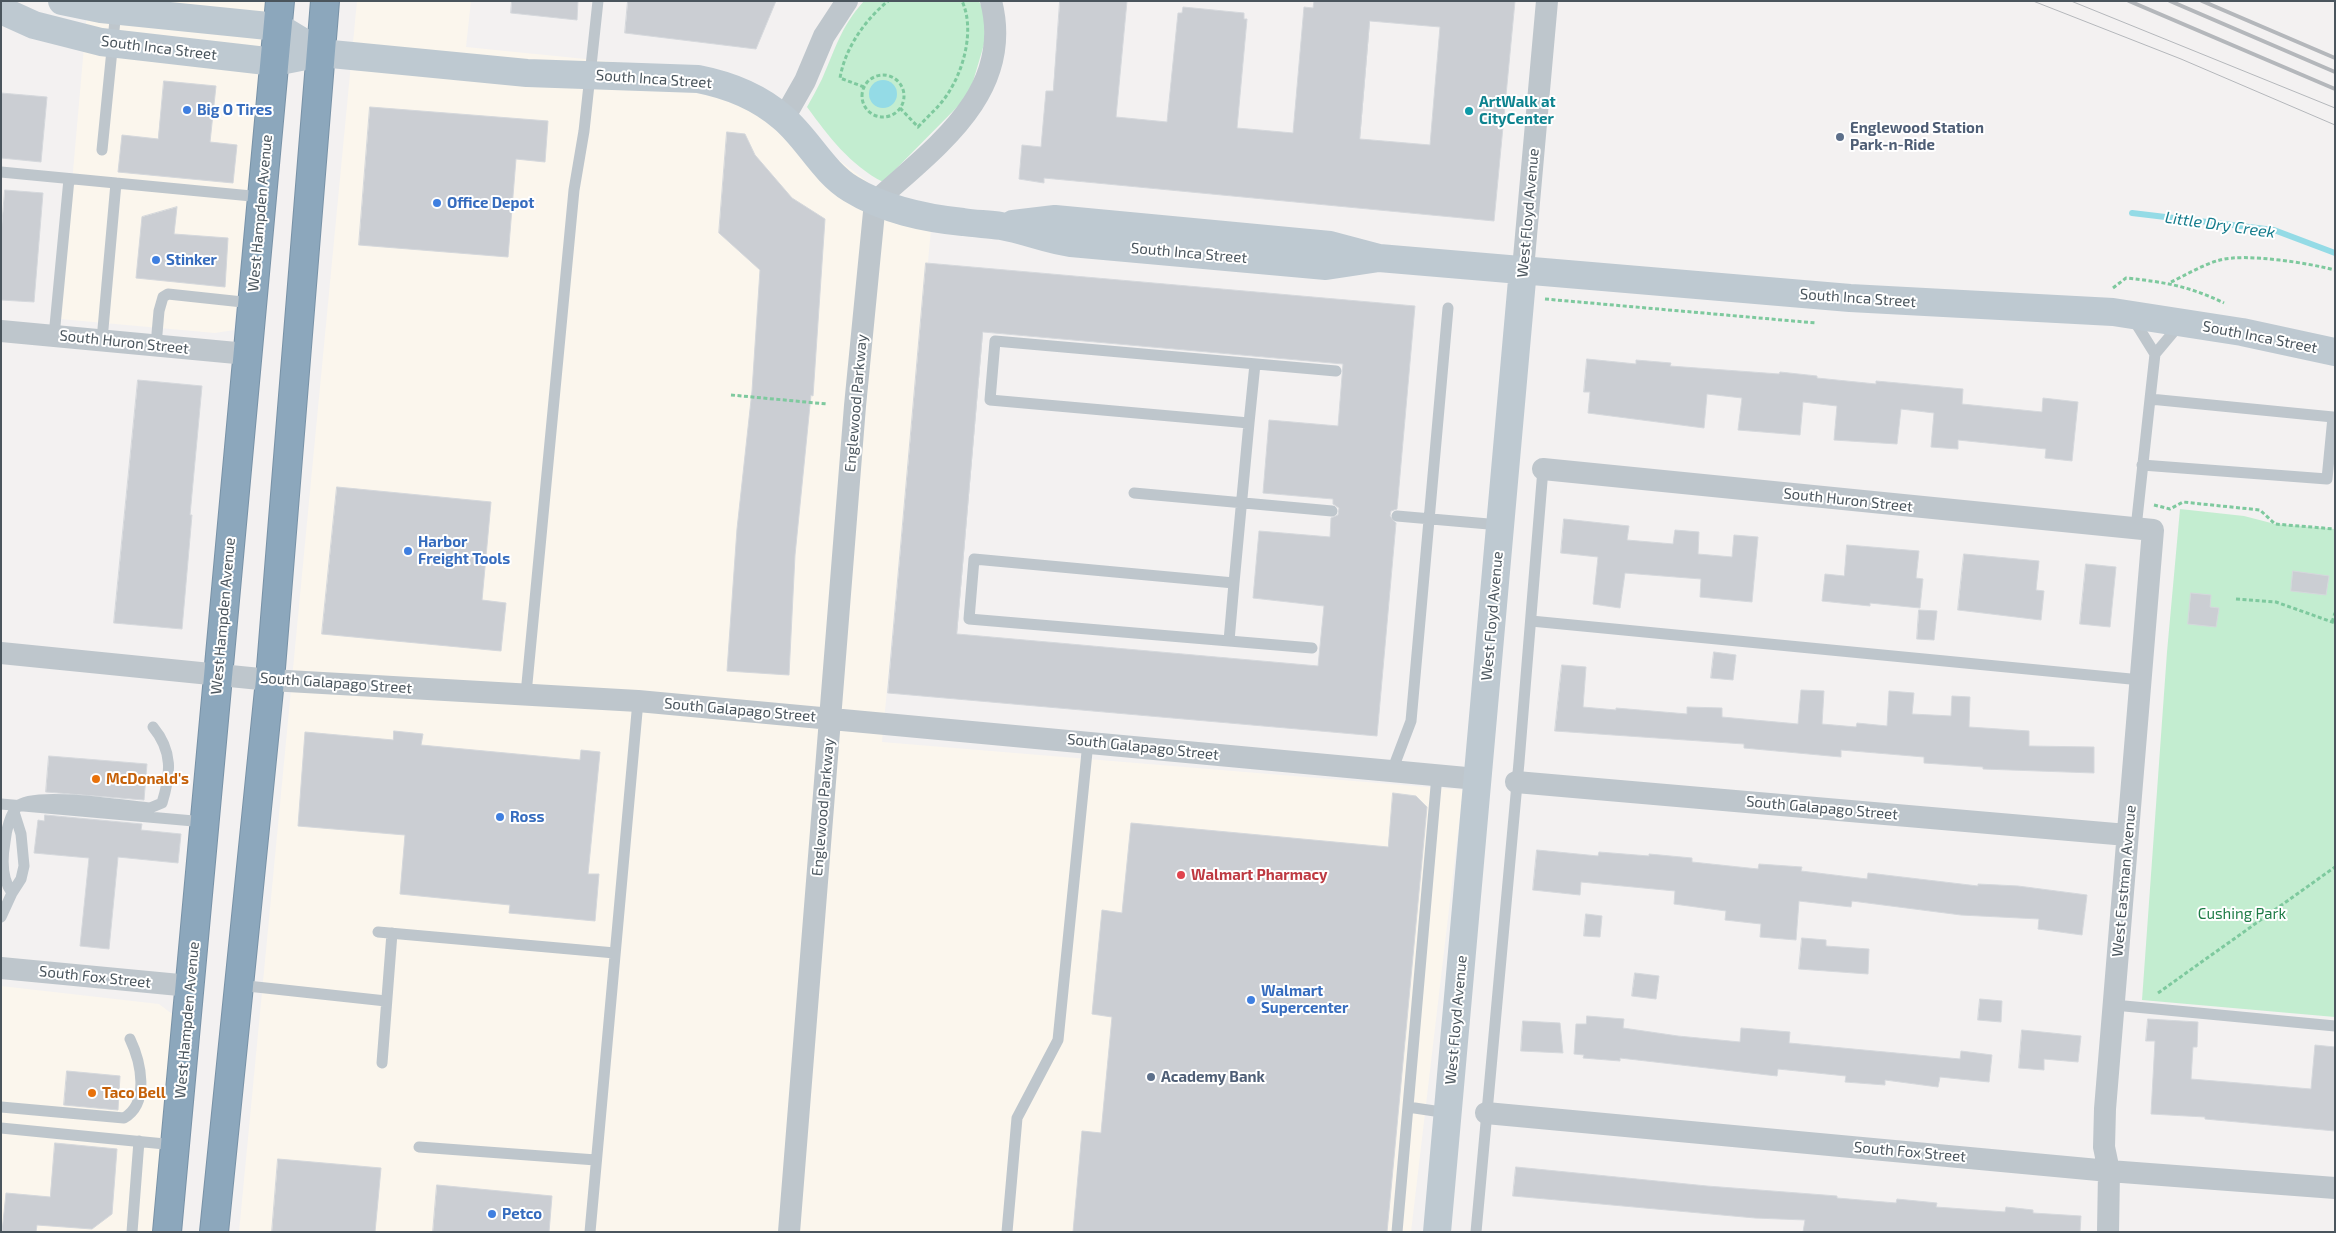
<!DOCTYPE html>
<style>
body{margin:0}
#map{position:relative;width:2336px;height:1233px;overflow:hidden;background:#f3f1f1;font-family:"Exo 2",sans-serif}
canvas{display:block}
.frame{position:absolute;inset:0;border:2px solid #4a555d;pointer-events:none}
</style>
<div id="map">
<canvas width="2336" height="1233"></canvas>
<div class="frame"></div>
</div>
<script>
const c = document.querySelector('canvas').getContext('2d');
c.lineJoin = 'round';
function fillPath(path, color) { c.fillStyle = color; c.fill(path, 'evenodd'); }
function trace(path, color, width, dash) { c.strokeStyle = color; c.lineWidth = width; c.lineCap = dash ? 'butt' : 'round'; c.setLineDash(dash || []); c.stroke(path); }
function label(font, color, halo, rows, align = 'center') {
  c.font = font + ' "Exo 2",sans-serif'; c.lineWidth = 4; c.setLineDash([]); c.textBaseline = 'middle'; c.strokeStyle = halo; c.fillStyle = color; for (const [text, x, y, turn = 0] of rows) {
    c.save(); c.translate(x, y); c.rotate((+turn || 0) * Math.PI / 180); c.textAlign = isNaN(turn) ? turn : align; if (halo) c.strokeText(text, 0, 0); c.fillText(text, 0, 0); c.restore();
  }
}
fillPath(new Path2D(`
 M 88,1 L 266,1 L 234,330 L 215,333 L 60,319 Z
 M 357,1 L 471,1 L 466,47 L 724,73 L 931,230 L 882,742 L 1463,790 L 1411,1232 L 239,1232 Z
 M 1,986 L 159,1004 L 176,1017 L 154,1232 L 1,1232 Z`), '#fbf6ed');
fillPath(new Path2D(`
 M 864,1 L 979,1 L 984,12 L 985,41 L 969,95 L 883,182 C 850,165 829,137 807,107 C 812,98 817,89 822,79 C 836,48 840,28 864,1 Z
 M 2180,509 L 2244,516 L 2275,524 L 2335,529 L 2335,1017 L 2142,1000 L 2167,652 Z`), '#c3edd0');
fillPath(new Path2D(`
 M869 94a14 14 0 1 1 28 0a14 14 0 1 1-28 0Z`), '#94dbe6');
trace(new Path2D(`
 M 2132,213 L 2274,230 L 2335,253`), '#94dbe6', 6);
const building = new Path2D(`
 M 512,1 L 578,1 L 577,20 L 511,13 Z
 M 628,1 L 776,1 L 756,49 L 625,33 Z
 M 1060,1 L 1127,1 L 1116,117 L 1167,122 L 1178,13 L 1182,13 L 1183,7 L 1244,13 L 1244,19 L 1247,19 L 1237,128 L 1293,133 L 1304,7 L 1313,8 L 1314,1 L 1515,1 L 1494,221 L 1044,178 L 1044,183 L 1019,179 L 1022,145 L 1041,147 L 1046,91 L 1053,91 ZM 1370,21 L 1440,27 L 1430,145 L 1360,139 Z
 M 164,81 L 216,86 L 210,142 L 237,145 L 233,183 L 118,172 L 122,135 L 158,139 Z
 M 1,93 L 47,97 L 41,162 L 1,158 Z
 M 370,107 L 548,121 L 545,162 L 516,159 L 508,257 L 359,245 Z
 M 727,132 L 745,134 L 755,155 L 792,198 L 825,219 L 813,396 L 811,395 L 795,555 L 789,675 L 727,671 L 737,529 L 752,391 L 760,270 L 719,233 Z
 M 5,190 L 43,193 L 34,302 L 1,300 L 1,235 Z
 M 177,207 L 174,234 L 228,238 L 225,287 L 136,278 L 142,217 Z
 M 926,263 L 1415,306 L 1397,509 L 1391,511 L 1390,516 L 1396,523 L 1377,736 L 888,693 ZM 983,332 L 1343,364 L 1338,426 L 1269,420 L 1263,493 L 1333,499 L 1333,504 L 1339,508 L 1338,515 L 1331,518 L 1330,537 L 1259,531 L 1253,598 L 1324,606 L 1318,666 L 957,634 Z
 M 1587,359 L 1636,364 L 1636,360 L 1671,363 L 1670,366 L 1779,374 L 1780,372 L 1817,376 L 1817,378 L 1876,384 L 1876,381 L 1963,389 L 1962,404 L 2042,412 L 2043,398 L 2078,402 L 2072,461 L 2045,458 L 2046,449 L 1958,440 L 1958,449 L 1931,447 L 1934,413 L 1901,409 L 1897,444 L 1834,440 L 1837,406 L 1803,402 L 1800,435 L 1738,430 L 1742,398 L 1707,394 L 1704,428 L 1588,413 L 1590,392 L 1584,392 Z
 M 138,380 L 202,386 L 190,515 L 192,515 L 182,629 L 114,623 Z
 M 337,487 L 491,502 L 482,600 L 506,603 L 501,651 L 322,634 Z
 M 1564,519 L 1629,526 L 1627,540 L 1673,544 L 1675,530 L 1699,532 L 1698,554 L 1732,557 L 1734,535 L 1758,537 L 1752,602 L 1700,597 L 1701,579 L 1625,573 L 1620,608 L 1593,604 L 1598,557 L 1561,553 Z
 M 1847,545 L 1919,551 L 1916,578 L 1923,579 L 1920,608 L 1870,603 L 1870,606 L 1822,601 L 1825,574 L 1844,576 Z
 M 1964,554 L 2039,561 L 2036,590 L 2044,591 L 2041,620 L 1958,610 Z
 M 2086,564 L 2116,567 L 2110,627 L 2080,624 Z
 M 2293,571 L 2329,576 L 2326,595 L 2291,591 Z
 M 2191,593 L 2211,595 L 2210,607 L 2219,608 L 2216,627 L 2188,624 Z
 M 1919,610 L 1937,611 L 1934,640 L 1917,639 Z
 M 1714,652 L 1736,655 L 1733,680 L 1711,678 Z
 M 1562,665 L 1586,667 L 1583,707 L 1616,710 L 1616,708 L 1687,714 L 1687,707 L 1722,708 L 1722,717 L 1798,724 L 1801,690 L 1824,691 L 1822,724 L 1856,727 L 1857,723 L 1887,726 L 1889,691 L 1914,693 L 1912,714 L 1951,716 L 1952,696 L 1970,697 L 1969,727 L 2029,731 L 2029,746 L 2094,747 L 2094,773 L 1983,769 L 1983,767 L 1924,763 L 1924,757 L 1841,750 L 1841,757 L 1744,748 L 1744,744 L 1555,731 Z
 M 394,731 L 423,734 L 421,745 L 580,760 L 581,750 L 600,752 L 588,874 L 599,874 L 595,921 L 509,913 L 510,905 L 400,894 L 405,835 L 298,826 L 305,732 L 393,740 Z
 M 49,756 L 147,764 L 144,800 L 46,792 Z
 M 1393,793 L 1416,796 L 1427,807 L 1387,1232 L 1073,1232 L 1082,1131 L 1101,1133 L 1112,1017 L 1092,1014 L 1102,910 L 1122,913 L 1131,823 L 1388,847 Z
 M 45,815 L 142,824 L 141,830 L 181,834 L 178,863 L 118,857 L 109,949 L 80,946 L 89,858 L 34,853 L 38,820 L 44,821 Z
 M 1537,850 L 1598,856 L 1599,852 L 1649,856 L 1649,854 L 1692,858 L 1692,862 L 1758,869 L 1759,864 L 1802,867 L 1801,871 L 1867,879 L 1868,873 L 1978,886 L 1978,884 L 2018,886 L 2087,895 L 2082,935 L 2038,929 L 2039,919 L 1961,915 L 1852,901 L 1851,907 L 1799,901 L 1796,940 L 1760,937 L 1761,924 L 1725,920 L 1726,911 L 1674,904 L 1675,891 L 1581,882 L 1580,895 L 1533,890 Z
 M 1586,914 L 1602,916 L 1600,937 L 1584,936 Z
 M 1802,938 L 1826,940 L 1826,946 L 1869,949 L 1868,974 L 1799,969 Z
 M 1635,973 L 1659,976 L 1656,999 L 1632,996 Z
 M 1980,999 L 2002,1001 L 2001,1022 L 1978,1020 Z
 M 1587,1016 L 1624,1019 L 1623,1028 L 1678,1036 L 1740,1042 L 1741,1028 L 1790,1032 L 1789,1043 L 1960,1059 L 1961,1051 L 1992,1055 L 1989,1082 L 1940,1077 L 1938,1087 L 1885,1080 L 1885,1085 L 1845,1082 L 1846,1076 L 1778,1069 L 1777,1076 L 1620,1058 L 1620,1061 L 1583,1058 L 1584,1055 L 1574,1054 L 1576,1024 L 1586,1024 Z
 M 2148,1019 L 2198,1022 L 2197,1047 L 2193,1047 L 2191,1079 L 2311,1089 L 2315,1045 L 2335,1047 L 2335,1131 L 2205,1119 L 2205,1117 L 2151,1114 L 2155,1041 L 2146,1041 Z
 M 1523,1021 L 1560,1023 L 1563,1053 L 1521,1051 Z
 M 2022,1030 L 2081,1036 L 2078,1062 L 2044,1059 L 2044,1070 L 2019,1068 Z
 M 67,1071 L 120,1076 L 118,1110 L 64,1105 Z
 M 55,1143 L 117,1149 L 112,1214 L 92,1229 L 37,1225 L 36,1232 L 2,1232 L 6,1193 L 50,1197 Z
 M 278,1159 L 381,1168 L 375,1232 L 272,1232 Z
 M 1516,1167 L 1707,1186 L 1837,1196 L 1837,1198 L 1896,1203 L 1897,1199 L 1937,1203 L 1936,1207 L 2005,1212 L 2006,1207 L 2033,1210 L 2033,1213 L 2081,1216 L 2080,1232 L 1803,1232 L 1805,1220 L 1755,1218 L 1513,1196 Z
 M 437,1185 L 552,1196 L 549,1232 L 433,1232 Z`);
fillPath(building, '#cbced3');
trace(building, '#d5d8dc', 1);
const highway = new Path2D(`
 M 167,1232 L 280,1
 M 214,1232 L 270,680 L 325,1`);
trace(highway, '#7892a7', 30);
trace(new Path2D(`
 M862 96a21 21 0 1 1 42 0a21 21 0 1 1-42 0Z
 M 864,87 L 840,78 C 845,48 865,20 888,1
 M 900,108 L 919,128
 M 918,127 C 928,116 939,107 947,95 C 964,70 975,29 962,1
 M 2171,282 C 2186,275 2204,264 2220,260 C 2246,253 2308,263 2335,270
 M 2113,288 L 2126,278 C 2164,282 2189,286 2224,303
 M 1545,299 L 1816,323
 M 731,395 L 827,404
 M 2154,505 L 2170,509 L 2183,502 L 2260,510 L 2275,524 L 2335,529
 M 2236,599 L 2276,602 L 2335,623
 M 2332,622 L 2335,613
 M 2158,993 L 2335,867`), '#7ec99e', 3, [4, 2.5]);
trace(new Path2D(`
 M 102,150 L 116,10
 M 1,172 L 262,197
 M 2132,317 L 2155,354
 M 54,336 L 69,179
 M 102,340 L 116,183
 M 156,345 L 159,311 L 163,297 L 168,294 L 252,303
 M 2150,399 L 2155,354 L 2181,323
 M 1249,423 L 1255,364
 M 1134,493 L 1332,511
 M 1397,516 L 1500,525
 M 2136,528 L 2150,399 L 2333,417 L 2327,479 L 2142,465
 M 1531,621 L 2141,680
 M 1229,641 L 1234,583
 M 1312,648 L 969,619 L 974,559 L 1234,583 L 1249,423 L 990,400 L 995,341 L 1336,371
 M 526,694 L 574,190 L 584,131 L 598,1
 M 1392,771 L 1411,721 L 1448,308
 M 1,804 L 205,822
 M 12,893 C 1,878 2,859 5,842 C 6,831 10,814 18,806 C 32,791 127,806 150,808 L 162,803 C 171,774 173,751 153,727
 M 1,917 L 12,893 L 21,879 L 24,866 L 21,834 L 14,812
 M 378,932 L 615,953
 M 238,985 L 386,1001
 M 2114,1005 L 2335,1026
 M 382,1063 L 392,933
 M 1,1107 L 124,1118 C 150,1103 141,1062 130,1039
 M 1408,1107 L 1448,1113
 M 1,1128 L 175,1145
 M 419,1147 L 596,1160
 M 132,1232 L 139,1141
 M 590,1232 L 638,701
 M 1007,1232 L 1017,1118 L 1058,1040 L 1088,742
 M 1397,1232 L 1437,775
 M 1476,1232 L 1519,762 L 1543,469`), '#bec6cc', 11);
trace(new Path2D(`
 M 784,118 L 805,81 L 824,36 L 847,1
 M 1523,269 L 1547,1
 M 1,331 L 247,354
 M 1543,469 L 2153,530 L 2105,1109 L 2104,1147 L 2109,1171 L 2108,1232
 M 1,653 L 270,680 L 638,701 L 1477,779
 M 1516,782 L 2127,835
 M 1,968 L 190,986
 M 1486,1113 L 2109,1171 L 2335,1188
 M 789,1232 L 855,406 L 875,202 C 934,148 1015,93 991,1`), '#bec6cc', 22);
trace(new Path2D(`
 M 62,1 L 101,9 L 278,27 L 321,53
 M 1,10 L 34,25 L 101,42 L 275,62 L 321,53 L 527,73 L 698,79 C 729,85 759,97 783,118 C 808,139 823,172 851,189 C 885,210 924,218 963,222 C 976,224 989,224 1001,226 C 1025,230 1047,240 1071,243 L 1326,266 L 1379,258
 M 1013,224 L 1055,219 L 1330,245 L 1379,258 L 1850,298 L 2113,312 L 2242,332 L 2335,352
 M 1437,1232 L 1523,269`), '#bec9d1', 28);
trace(highway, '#8ca7bc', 28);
trace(new Path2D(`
 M 2033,1 L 2181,59 L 2335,125
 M 2071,1 L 2335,108`), '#b4b7bb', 1);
trace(new Path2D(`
 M 2129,1 L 2335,89
 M 2170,1 L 2335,72
 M 2202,1 L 2335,58`), '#b4b7bb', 4);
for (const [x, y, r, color] of [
 [187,110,5,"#3f7fe0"],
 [1469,111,5,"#0f9aa8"],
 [1840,137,5,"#5c6f8a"],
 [437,203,5,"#3f7fe0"],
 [156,260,5,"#3f7fe0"],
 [408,551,5,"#3f7fe0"],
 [96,779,5,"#e8710a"],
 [500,817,5,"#3f7fe0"],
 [1181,875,5,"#e0444e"],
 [1251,1000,5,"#3f7fe0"],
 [1151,1077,5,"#5c6f8a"],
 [92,1093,5,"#e8710a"],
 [492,1214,5,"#3f7fe0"]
]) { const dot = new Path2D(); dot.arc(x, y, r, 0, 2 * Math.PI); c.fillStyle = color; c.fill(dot); trace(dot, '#fff', 2); }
label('15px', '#4a555d', '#fff', [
 ["South Inca Street",159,48,7],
 ["South Inca Street",654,79,4],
 ["West Hampden Avenue",260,213,-85],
 ["West Floyd Avenue",1528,213,-85],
 ["South Inca Street",1189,253,5],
 ["South Inca Street",1858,298,4],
 ["South Inca Street",2260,337,11],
 ["South Huron Street",124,342,6],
 ["Englewood Parkway",856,403,-85],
 ["South Huron Street",1848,500,6],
 ["West Hampden Avenue",223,616,-85],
 ["West Floyd Avenue",1492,616,-85],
 ["South Galapago Street",336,683,4],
 ["South Galapago Street",740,710,5],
 ["South Galapago Street",1143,747,6],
 ["Englewood Parkway",823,807,-85],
 ["South Galapago Street",1822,808,5],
 ["West Eastman Avenue",2124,881,-85],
 ["South Fox Street",95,977,6],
 ["West Hampden Avenue",187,1020,-85],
 ["West Floyd Avenue",1456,1020,-85],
 ["South Fox Street",1910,1152,5]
]);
label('bold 15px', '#0d838f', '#fff', [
 ["ArtWalk at",1479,102],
 ["CityCenter",1479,119]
], 'left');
label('bold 15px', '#366cbe', '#fff', [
 ["Big O Tires",197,110],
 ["Office Depot",447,203],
 ["Stinker",166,260],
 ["Harbor",418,542],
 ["Freight Tools",418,559],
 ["Ross",510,817],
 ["Walmart",1261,991],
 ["Supercenter",1261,1008],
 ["Petco",502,1214]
], 'left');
label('bold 15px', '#4e5e75', '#fff', [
 ["Englewood Station",1850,128],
 ["Park-n-Ride",1850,145],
 ["Academy Bank",1161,1077]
], 'left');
label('bold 15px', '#c56008', '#fff', [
 ["McDonald's",106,779],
 ["Taco Bell",102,1093]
], 'left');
label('bold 15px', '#be3a42', '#fff', [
 ["Walmart Pharmacy",1191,875]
], 'left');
label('15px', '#1e7b46', '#fff', [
 ["Cushing Park",2242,914]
]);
label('italic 16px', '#167d8d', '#fff', [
 ["Little Dry Creek",2220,225,8]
]);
</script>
